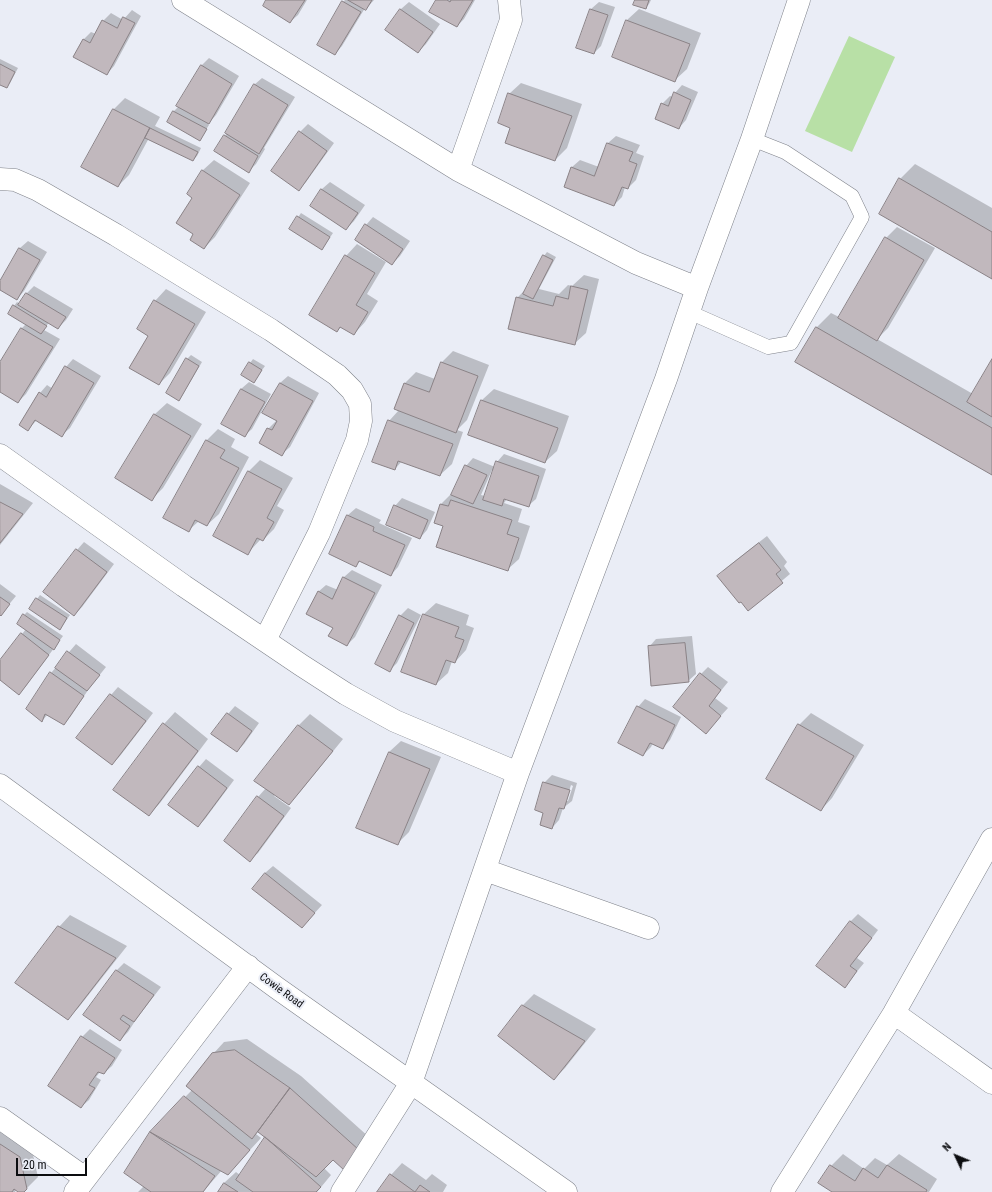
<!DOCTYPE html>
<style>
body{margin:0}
#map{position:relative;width:992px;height:1192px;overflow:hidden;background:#eaedf6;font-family:"Roboto Condensed",sans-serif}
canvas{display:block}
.north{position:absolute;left:936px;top:1136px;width:40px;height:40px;-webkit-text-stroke:3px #eaedf6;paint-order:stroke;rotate:314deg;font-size:11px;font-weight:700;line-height:16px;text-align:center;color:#0c0d10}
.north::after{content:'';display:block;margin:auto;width:14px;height:18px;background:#0c0d10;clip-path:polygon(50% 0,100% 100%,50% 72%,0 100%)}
.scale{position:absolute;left:16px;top:1158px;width:71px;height:18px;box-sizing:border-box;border:2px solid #0c0d10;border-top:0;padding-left:5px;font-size:12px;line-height:14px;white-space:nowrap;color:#0c0d10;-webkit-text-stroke:3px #eaedf6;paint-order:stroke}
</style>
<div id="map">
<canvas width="992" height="1192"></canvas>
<div class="north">N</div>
<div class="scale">20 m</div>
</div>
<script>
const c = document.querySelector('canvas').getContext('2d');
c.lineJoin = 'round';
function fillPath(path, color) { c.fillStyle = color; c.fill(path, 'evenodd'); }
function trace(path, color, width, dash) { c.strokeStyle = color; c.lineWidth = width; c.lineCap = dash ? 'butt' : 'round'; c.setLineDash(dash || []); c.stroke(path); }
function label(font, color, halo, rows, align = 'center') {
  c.font = font + ' "Roboto Condensed",sans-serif'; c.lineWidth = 4; c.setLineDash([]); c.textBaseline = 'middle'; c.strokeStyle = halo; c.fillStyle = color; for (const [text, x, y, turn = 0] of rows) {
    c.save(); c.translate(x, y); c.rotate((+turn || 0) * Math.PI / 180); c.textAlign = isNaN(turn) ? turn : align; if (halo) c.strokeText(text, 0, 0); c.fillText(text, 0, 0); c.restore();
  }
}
fillPath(new Path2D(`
 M 849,36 L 895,57 L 852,152 L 805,131 Z`), '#b8e0a6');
fillPath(new Path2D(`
 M 267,0 L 307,0 L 298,15 L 290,22 Z
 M 345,0 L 374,0 L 366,9 L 365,8 L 342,46 L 335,54 L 343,2 Z
 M 437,0 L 475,0 L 464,19 L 457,26 Z
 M 636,0 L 651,0 L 649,4 L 646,8 Z
 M 409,2 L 440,24 L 426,44 L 418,52 L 387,30 L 401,9 Z
 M 599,2 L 615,7 L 601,46 L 594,53 L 578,48 L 591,9 Z
 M 639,9 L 701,33 L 687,69 L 675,80 L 613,57 L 627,20 Z
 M 132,10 L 141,16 L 114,66 L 107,74 L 75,57 L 84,39 L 91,32 L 96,34 L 103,21 L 111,13 L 123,20 Z
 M 209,58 L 239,76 L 216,115 L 208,124 L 209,125 L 200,139 L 168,122 L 174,111 L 179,106 L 201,66 Z
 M 0,59 L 18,68 L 10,83 L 6,87 L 0,83 Z
 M 262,78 L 295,97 L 264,148 L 265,149 L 256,164 L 249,171 L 225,136 L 254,85 Z
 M 521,83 L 582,104 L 567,148 L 555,160 L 512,127 L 509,94 Z
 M 682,85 L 698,92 L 686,120 L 679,128 L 662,104 L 670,96 L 673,97 L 675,93 Z
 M 125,98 L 160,117 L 155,126 L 201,148 L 197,156 L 193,160 L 149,138 L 129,175 L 118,186 L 82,167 L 114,109 Z
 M 308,124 L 334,143 L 306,182 L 299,189 L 300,132 Z
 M 616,136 L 640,145 L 636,153 L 644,156 L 636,180 L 628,188 L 625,187 L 622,197 L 614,205 L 565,186 L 572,167 L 580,160 L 599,167 L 608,143 Z
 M 214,160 L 250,183 L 215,237 L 204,248 L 195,234 L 194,198 L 202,171 Z
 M 915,164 L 992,208 L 992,278 L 900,179 Z
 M 330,182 L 365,205 L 354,221 L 346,229 L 312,206 L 322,189 Z
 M 301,213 L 333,233 L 322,249 L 290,229 Z
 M 373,217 L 410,241 L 400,256 L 392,264 L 366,225 Z
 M 897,227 L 935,248 L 888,328 L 877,339 L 973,394 L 992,361 L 992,474 L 816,328 L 831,313 L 839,317 L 886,238 Z
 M 28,241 L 47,252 L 24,291 L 17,299 L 0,289 L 0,283 L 20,248 Z
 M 357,244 L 386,262 L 367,294 L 378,301 L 365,322 L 354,334 L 342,326 L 337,331 L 346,256 Z
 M 547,252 L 556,257 L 539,289 L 559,294 L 568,285 L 572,286 L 584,275 L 599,279 L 586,333 L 574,344 L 517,298 L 527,288 L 544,256 Z
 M 34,286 L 73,309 L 66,320 L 58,328 L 49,322 L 44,330 L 60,339 L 26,394 L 18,402 L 0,391 L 0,364 L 21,329 L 26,324 L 14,306 L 17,302 L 20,304 L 27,293 Z
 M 166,289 L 206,312 L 170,373 L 159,384 L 150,335 L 155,301 Z
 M 453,351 L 489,365 L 467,420 L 457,430 L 463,432 L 452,464 L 440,475 L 402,461 L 395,469 L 389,421 L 399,410 L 395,408 L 405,383 L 416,372 L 435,379 L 442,362 Z
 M 191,355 L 202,362 L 182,396 L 178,400 L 187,359 Z
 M 73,359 L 101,376 L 70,428 L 62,435 L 37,420 L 28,429 L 40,393 L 47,385 L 53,389 L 66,367 Z
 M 253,359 L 265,366 L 254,381 L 242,374 Z
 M 288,376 L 319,393 L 290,447 L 282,454 L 268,429 L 277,420 L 264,412 L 280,383 Z
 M 249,382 L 271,394 L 252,429 L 244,436 L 241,389 Z
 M 494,389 L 569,416 L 557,451 L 545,462 L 482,400 Z
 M 167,403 L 202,424 L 163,488 L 151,500 L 116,478 L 155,414 Z
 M 218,429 L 235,439 L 231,447 L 249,457 L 219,514 L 207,525 L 199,521 L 189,530 L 206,441 Z
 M 504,454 L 546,469 L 536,499 L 528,506 L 507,499 L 504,503 L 522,509 L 518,522 L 530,526 L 519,559 L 507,570 L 445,526 L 435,522 L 441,504 L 452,493 L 466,466 L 473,458 L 495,467 L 497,462 ZM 492,470 L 494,470 L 485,496 L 481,495 Z
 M 260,460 L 293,478 L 277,506 L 284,510 L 274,529 L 263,540 L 261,539 L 247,554 L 214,536 L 249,471 Z
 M 0,484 L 33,503 L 0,545 Z
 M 402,498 L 435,512 L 427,530 L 420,538 L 395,506 Z
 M 356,508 L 381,520 L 379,523 L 412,538 L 398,567 L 391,575 L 360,561 L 356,566 L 330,554 L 348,515 Z
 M 767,536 L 787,562 L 784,566 L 790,574 L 748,609 L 719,576 L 726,568 Z
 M 84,542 L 114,564 L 82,607 L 74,615 L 77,550 Z
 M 352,570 L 382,585 L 355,637 L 347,645 L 334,627 L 318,592 L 326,585 L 338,590 L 344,577 Z
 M 0,584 L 16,596 L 1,614 L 0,614 Z
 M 40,595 L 70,615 L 60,629 L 37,599 Z
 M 436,603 L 469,615 L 466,625 L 474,628 L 466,650 L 455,662 L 452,661 L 448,673 L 436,684 L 402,671 L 424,614 Z
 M 408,608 L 421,615 L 397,663 L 390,670 L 400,616 Z
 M 27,612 L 63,636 L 26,686 L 19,694 L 0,679 L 0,662 L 26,629 L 24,615 Z
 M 692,636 L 696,674 L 688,681 L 649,647 L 656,639 Z
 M 76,644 L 106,667 L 90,687 L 71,716 L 64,724 L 48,714 L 42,721 L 51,673 Z
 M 708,667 L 728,682 L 715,698 L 728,708 L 706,732 L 701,674 Z
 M 118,687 L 153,713 L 120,756 L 112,764 L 111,695 Z
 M 645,699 L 681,717 L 670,740 L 663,748 L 653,743 L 651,747 L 643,755 L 638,707 Z
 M 235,706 L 259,723 L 244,744 L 237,751 L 213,734 L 228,714 Z
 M 175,712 L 208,739 L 160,803 L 149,815 L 164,724 Z
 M 811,713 L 864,745 L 832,798 L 821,810 L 768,778 L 799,725 Z
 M 310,714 L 343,739 L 300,792 L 288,804 L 275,794 L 274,796 L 291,808 L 258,853 L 250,860 L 258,797 L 266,788 L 255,781 L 299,725 Z
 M 401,741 L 441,757 L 409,832 L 397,844 L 389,752 Z
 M 206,759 L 234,780 L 205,819 L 198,826 L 199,767 Z
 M 552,775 L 577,783 L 572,801 L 563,808 L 559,820 L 552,828 L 545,812 L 544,783 ZM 571,785 L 573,786 L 568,801 L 566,801 Z
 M 273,866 L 322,905 L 302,927 L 265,873 Z
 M 858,914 L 878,930 L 857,958 L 864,963 L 845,986 L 850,922 Z
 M 70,915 L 127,946 L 79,1007 L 68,1018 L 59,927 Z
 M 124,963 L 161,987 L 137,1018 L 128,1032 L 120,1040 L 84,1014 L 117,970 Z
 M 534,994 L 596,1029 L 565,1068 L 554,1079 L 523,1005 Z
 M 90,1029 L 122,1050 L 112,1066 L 104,1073 L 100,1072 L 96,1077 L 101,1080 L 89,1100 L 81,1107 L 49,1086 L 82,1037 Z
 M 247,1039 L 301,1076 L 370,1138 L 355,1158 L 333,1159 L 324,1168 L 331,1175 L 317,1192 L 219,1192 L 224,1183 L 236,1172 L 240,1175 L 266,1137 L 259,1131 L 256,1134 L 261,1138 L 239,1162 L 222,1170 L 203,1192 L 138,1192 L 144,1186 L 125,1173 L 151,1132 L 192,1090 L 213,1054 L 224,1042 Z
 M 0,1123 L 31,1146 L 38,1177 L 23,1192 L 16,1190 L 15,1192 L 0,1192 Z
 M 843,1154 L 864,1169 L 875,1158 L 887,1165 L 899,1154 L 937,1179 L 929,1192 L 834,1192 L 820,1183 L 831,1166 Z
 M 402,1163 L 426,1180 L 432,1174 L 447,1185 L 443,1192 L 378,1192 L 391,1175 Z`), '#0003');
const building = new Path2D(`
 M 266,0 L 305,0 L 290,23 L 263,6 Z
 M 348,0 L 372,0 L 366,10 Z
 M 436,0 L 447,0 L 450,2 L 451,0 L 473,0 L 457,27 L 429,12 Z
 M 635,0 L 649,0 L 646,9 L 633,5 Z
 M 342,1 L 361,12 L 335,55 L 317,45 Z
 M 400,9 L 433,32 L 418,53 L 385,30 Z
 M 590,9 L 608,15 L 594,54 L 576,48 Z
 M 123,17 L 135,23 L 107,75 L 73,57 L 83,39 L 90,43 L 102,20 L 117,28 Z
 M 626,20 L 690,44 L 675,82 L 612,57 Z
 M 0,64 L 15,72 L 7,88 L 0,85 Z
 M 201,65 L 232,84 L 209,124 L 176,106 Z
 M 254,84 L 288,105 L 259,154 L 225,133 Z
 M 674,92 L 691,100 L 679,129 L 655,119 L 661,103 L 668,106 Z
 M 508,93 L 572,116 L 555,161 L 505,143 L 510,128 L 498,123 Z
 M 113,109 L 150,128 L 118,187 L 81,167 Z
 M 173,111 L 207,129 L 200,141 L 167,122 Z
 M 150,128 L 198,152 L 193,161 L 145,138 Z
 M 299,131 L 327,151 L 299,191 L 271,171 Z
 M 224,135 L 258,156 L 249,173 L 214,151 Z
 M 607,143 L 633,152 L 629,161 L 637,164 L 628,189 L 622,187 L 614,206 L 564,187 L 571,167 L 594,176 Z
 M 202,170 L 240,195 L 204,249 L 190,240 L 193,234 L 176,223 L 192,198 L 187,194 Z
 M 899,178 L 992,232 L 992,279 L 879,214 Z
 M 321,189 L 358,213 L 346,230 L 310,206 Z
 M 297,216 L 330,237 L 322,250 L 289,229 Z
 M 365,224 L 403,249 L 392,265 L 355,240 Z
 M 885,237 L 924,260 L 877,341 L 838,318 Z
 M 19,248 L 40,260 L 17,300 L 0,290 L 0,281 Z
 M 345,255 L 375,273 L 356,305 L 368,312 L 354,335 L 340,327 L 337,332 L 309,315 Z
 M 543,255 L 553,260 L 533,299 L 523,294 Z
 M 571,286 L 588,290 L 575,345 L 508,329 L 516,297 L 553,306 L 556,296 L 568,299 Z
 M 26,293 L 66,317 L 58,329 L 18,305 Z
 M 154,300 L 195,324 L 159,385 L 129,368 L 148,336 L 137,329 Z
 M 13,305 L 47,326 L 41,334 L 8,314 Z
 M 816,327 L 992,428 L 992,475 L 795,362 Z
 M 21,328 L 53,347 L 18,403 L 0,392 L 0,362 Z
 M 186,358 L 199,366 L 179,401 L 166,393 Z
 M 992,359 L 992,417 L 967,402 Z
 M 249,362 L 262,370 L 254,383 L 241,375 Z
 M 441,362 L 478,376 L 456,433 L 394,409 L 404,383 L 429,392 Z
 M 65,366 L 94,383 L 62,437 L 35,420 L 28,431 L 19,425 L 39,392 L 46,397 Z
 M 280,383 L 313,401 L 282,456 L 259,443 L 267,428 L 272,430 L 277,421 L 262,413 Z
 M 241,389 L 265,402 L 245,437 L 221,424 Z
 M 481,400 L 558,428 L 545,463 L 468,435 Z
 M 154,414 L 191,436 L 152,501 L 115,478 Z
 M 388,420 L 453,444 L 440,476 L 398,461 L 395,470 L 372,462 Z
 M 206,440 L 225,450 L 220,458 L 239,468 L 207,526 L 195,520 L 189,532 L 163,518 Z
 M 496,461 L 539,476 L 529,507 L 504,499 L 502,506 L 483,500 Z
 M 465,465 L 487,475 L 473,504 L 451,495 Z
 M 248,471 L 282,489 L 267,518 L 274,522 L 263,541 L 257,538 L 248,555 L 213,536 Z
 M 451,500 L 512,520 L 507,534 L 519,538 L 508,571 L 436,547 L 443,526 L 434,523 L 440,504 L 448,506 Z
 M 0,502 L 23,514 L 0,543 Z
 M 394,505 L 428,520 L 420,539 L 386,525 Z
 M 347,515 L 374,527 L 373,531 L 405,545 L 391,576 L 359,561 L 356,567 L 329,554 Z
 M 759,543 L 781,570 L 776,574 L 783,583 L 748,611 L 741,602 L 739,603 L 717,576 Z
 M 76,549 L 107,572 L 74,616 L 43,592 Z
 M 343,577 L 375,593 L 347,646 L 328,636 L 333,628 L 306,614 L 318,591 L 332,599 Z
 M 0,597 L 10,604 L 1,616 L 0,615 Z
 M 36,598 L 67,618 L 60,630 L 29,609 Z
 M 23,614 L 60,640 L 54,650 L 17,624 Z
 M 423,614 L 459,627 L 455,637 L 464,640 L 455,663 L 446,660 L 436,685 L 401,672 Z
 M 399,615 L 414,623 L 390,672 L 375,664 Z
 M 21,633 L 49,655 L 19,695 L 0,680 L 0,660 Z
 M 685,643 L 689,682 L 651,686 L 648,646 Z
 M 67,651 L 100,675 L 87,691 L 55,668 Z
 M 50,672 L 84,696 L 64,725 L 45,714 L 42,722 L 26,709 Z
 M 700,673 L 721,690 L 709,706 L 721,716 L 706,734 L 673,707 Z
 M 110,694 L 146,721 L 112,765 L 76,738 Z
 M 637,706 L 675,725 L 663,749 L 650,743 L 643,756 L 618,743 Z
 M 227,713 L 252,731 L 237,752 L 211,734 Z
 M 163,723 L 198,751 L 149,816 L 113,790 Z
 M 798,724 L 854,756 L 821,811 L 766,779 Z
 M 298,725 L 333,751 L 289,805 L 254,781 Z
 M 389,752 L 430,769 L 398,845 L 356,828 Z
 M 198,766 L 227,788 L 198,827 L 168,805 Z
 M 543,782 L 570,790 L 564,809 L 559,808 L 552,829 L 540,825 L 543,813 L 535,810 Z
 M 257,796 L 284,816 L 250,862 L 224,841 Z
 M 265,873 L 315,913 L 302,928 L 252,889 Z
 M 850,921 L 872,938 L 850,966 L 857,971 L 845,988 L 816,966 Z
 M 58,926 L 116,958 L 68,1020 L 15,983 Z
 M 116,970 L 154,995 L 134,1022 L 123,1015 L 120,1019 L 130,1026 L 120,1041 L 83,1015 Z
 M 522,1005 L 585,1041 L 554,1080 L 498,1036 Z
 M 81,1036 L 115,1058 L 104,1074 L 98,1072 L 89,1085 L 95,1088 L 81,1108 L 48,1086 Z
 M 235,1050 L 290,1088 L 252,1139 L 186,1086 L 212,1053 Z
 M 290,1088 L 359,1150 L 344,1170 L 333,1160 L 316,1177 L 258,1132 Z
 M 184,1096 L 250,1150 L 228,1175 L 150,1132 Z
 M 150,1132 L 215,1176 L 203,1192 L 151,1192 L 124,1173 Z
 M 265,1137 L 321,1187 L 316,1192 L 253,1192 L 236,1180 Z
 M 0,1144 L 20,1157 L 27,1189 L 24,1192 L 18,1192 L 14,1189 L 12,1192 L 0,1192 Z
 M 830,1165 L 855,1181 L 863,1168 L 878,1178 L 887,1165 L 927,1190 L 926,1192 L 832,1192 L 818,1183 Z
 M 390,1174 L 415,1192 L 420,1185 L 430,1192 L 377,1192 Z
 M 224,1183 L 238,1192 L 218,1192 Z`);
fillPath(building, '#c1b8bd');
trace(building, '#8a8286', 1);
const service = new Path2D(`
 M 689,312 L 768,347 L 791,343 L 862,217 L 852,196 L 785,152 L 752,139`);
const minor = new Path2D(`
 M 183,0 L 458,170 L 636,263 L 697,288
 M 458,170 L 511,20 L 509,0
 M 0,179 L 15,180 L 38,190 L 116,235 L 271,330 L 337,375 L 352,390 L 360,404 L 361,421 L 357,440 L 319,533 L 265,640
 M 0,455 L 184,586 L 301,665 L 346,694 L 395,721 L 518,773
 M 0,785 L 277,988 L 566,1192
 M 485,870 L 648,928
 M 894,1013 L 992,1083
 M 0,1118 L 85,1178
 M 75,1192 L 248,966
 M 342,1192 L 411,1083 L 518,773 L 666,379 L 697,288 L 752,139 L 799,0
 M 782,1192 L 894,1013 L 992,839`);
trace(service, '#7f828a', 15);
trace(minor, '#7f828a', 23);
trace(service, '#fff', 14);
trace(minor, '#fff', 22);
label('11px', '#0c0d10', '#eaedf6', [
 ["Cowie Road",281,991,36]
]);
</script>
